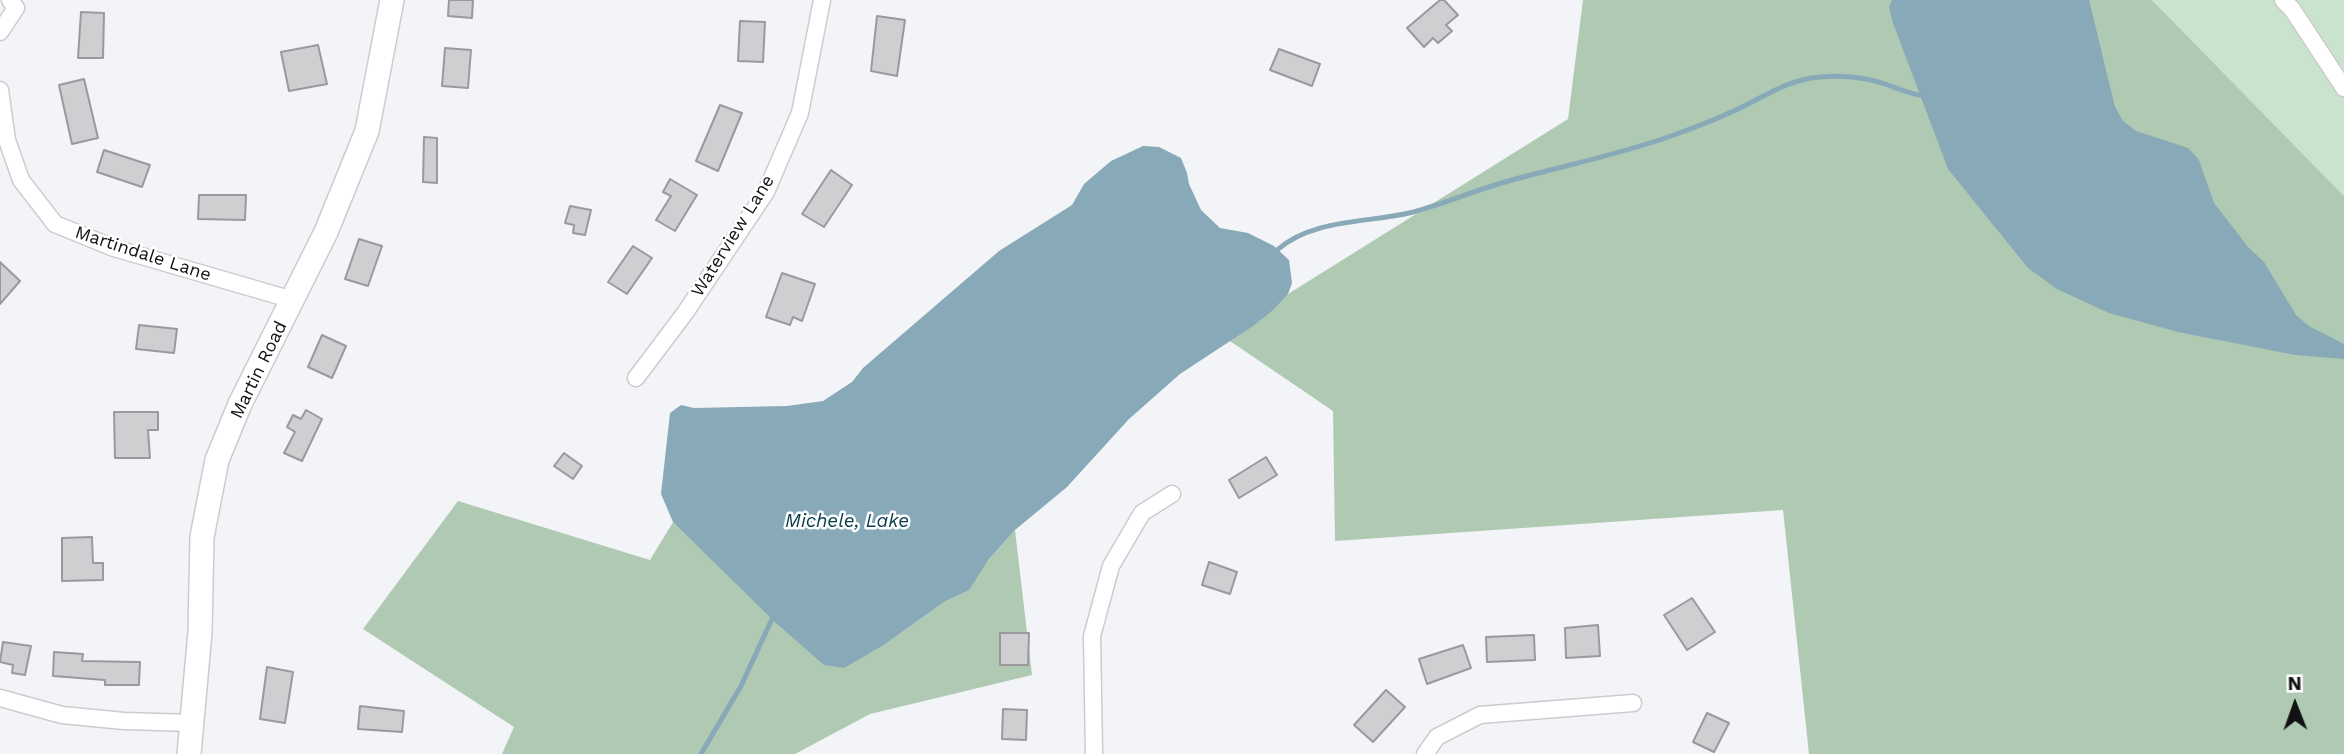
<!DOCTYPE html>
<style>
body{margin:0}
#map{position:relative;width:2344px;height:754px;overflow:hidden;background:#f3f4f7;font-family:"Work Sans",sans-serif}
canvas{display:block}
.north{position:absolute;left:2260px;top:670px;width:70px;height:70px;-webkit-text-stroke:5px #fff;paint-order:stroke;rotate:359deg;font-size:19px;font-weight:700;line-height:28px;text-align:center;color:#121214}
.north::after{content:'';display:block;margin:auto;width:24px;height:32px;background:#121214;clip-path:polygon(50% 0,100% 100%,50% 72%,0 100%)}
</style>
<div id="map">
<canvas width="2344" height="754"></canvas>
<div class="north">N</div>
</div>
<script>
const c = document.querySelector('canvas').getContext('2d');
c.lineJoin = 'round';
function fillPath(path, color) { c.fillStyle = color; c.fill(path, 'evenodd'); }
function trace(path, color, width, dash) { c.strokeStyle = color; c.lineWidth = width; c.lineCap = dash ? 'butt' : 'round'; c.setLineDash(dash || []); c.stroke(path); }
function label(font, color, halo, rows, align = 'center') {
  c.font = font + ' "Work Sans",sans-serif'; c.lineWidth = 5; c.setLineDash([]); c.textBaseline = 'middle'; c.strokeStyle = halo; c.fillStyle = color; for (const [text, x, y, turn = 0] of rows) {
    c.save(); c.translate(x, y); c.rotate((+turn || 0) * Math.PI / 180); c.textAlign = isNaN(turn) ? turn : align; if (halo) c.strokeText(text, 0, 0); c.fillText(text, 0, 0); c.restore();
  }
}
fillPath(new Path2D(`
 M 2152,0 L 2344,0 L 2344,196 Z`), '#cae3cc');
fillPath(new Path2D(`
 M 1583,0 L 2152,0 L 2344,196 L 2344,754 L 1809,754 L 1783,510 L 1335,541 L 1333,411 L 1230,341 L 1288,294 L 1568,119 Z
 M 458,501 L 650,560 L 673,522 L 824,664 L 844,667 L 884,645 L 944,602 L 968,590 L 989,559 L 1015,530 L 1032,675 L 870,714 L 795,754 L 502,754 L 514,727 L 363,629 Z`), '#b0c9b3');
fillPath(new Path2D(`
 M 1892,0 L 2089,0 L 2115,107 L 2123,121 L 2136,131 L 2188,148 L 2199,160 L 2214,203 L 2249,248 L 2264,262 L 2296,315 L 2309,326 L 2344,344 L 2344,359 L 2295,355 L 2178,332 L 2109,313 L 2057,289 L 2028,268 L 1948,169 L 1893,23 L 1889,7 Z
 M 1143,146 L 1159,147 L 1181,158 L 1187,173 L 1189,184 L 1201,210 L 1220,228 L 1248,233 L 1274,246 L 1289,260 L 1292,283 L 1288,294 L 1273,310 L 1253,326 L 1180,374 L 1129,419 L 1067,487 L 1015,530 L 989,559 L 969,590 L 944,602 L 884,645 L 844,668 L 824,665 L 776,623 L 673,522 L 661,494 L 670,413 L 681,405 L 694,408 L 787,406 L 823,401 L 852,382 L 863,368 L 999,251 L 1072,205 L 1084,184 L 1111,161 Z`), '#88a9b7');
trace(new Path2D(`
 M 1277,250 C 1312,219 1366,223 1409,213 C 1441,205 1473,191 1505,182 C 1561,166 1619,155 1674,135 C 1696,127 1717,119 1738,109 C 1763,97 1783,83 1811,78 C 1835,75 1862,76 1885,84 C 1897,88 1907,93 1920,95
 M 701,754 L 741,686 L 772,619`), '#88a9b7', 5);
const building = new Path2D(`
 M 449,0 L 473,0 L 472,18 L 448,16 Z
 M 1440,0 L 1444,0 L 1458,15 L 1446,25 L 1452,31 L 1438,43 L 1433,38 L 1424,47 L 1407,28 Z
 M 81,12 L 104,13 L 103,58 L 78,58 Z
 M 877,16 L 905,20 L 897,76 L 871,71 Z
 M 740,21 L 765,22 L 763,62 L 738,61 Z
 M 318,45 L 327,84 L 289,91 L 281,52 Z
 M 445,48 L 471,50 L 468,88 L 442,86 Z
 M 1279,49 L 1320,64 L 1312,86 L 1270,70 Z
 M 84,79 L 98,138 L 72,144 L 59,85 Z
 M 720,105 L 742,113 L 718,171 L 696,161 Z
 M 424,137 L 437,138 L 437,183 L 423,182 Z
 M 104,150 L 150,165 L 142,187 L 97,172 Z
 M 831,170 L 852,185 L 824,227 L 802,214 Z
 M 670,179 L 697,195 L 675,231 L 656,220 L 671,196 L 663,192 Z
 M 199,195 L 246,195 L 245,220 L 198,219 Z
 M 570,206 L 591,210 L 585,235 L 573,233 L 574,225 L 565,223 Z
 M 359,239 L 382,246 L 368,286 L 345,279 Z
 M 633,246 L 652,258 L 627,294 L 608,282 Z
 M 0,262 L 20,281 L 0,304 Z
 M 782,273 L 815,284 L 802,321 L 793,317 L 790,325 L 766,317 Z
 M 139,325 L 177,329 L 174,353 L 136,349 Z
 M 322,335 L 346,346 L 332,378 L 308,367 Z
 M 306,410 L 322,419 L 302,461 L 284,453 L 295,432 L 287,427 L 293,415 L 301,419 Z
 M 114,412 L 158,412 L 158,430 L 148,430 L 150,458 L 115,458 Z
 M 564,453 L 582,466 L 573,479 L 554,466 Z
 M 1266,457 L 1277,475 L 1239,498 L 1229,480 Z
 M 92,537 L 93,563 L 103,563 L 103,580 L 62,581 L 62,538 Z
 M 1209,562 L 1237,572 L 1230,594 L 1202,585 Z
 M 1692,598 L 1715,632 L 1687,650 L 1664,615 Z
 M 1598,625 L 1600,656 L 1566,658 L 1565,628 Z
 M 1000,633 L 1029,633 L 1028,665 L 1000,665 Z
 M 1534,635 L 1535,660 L 1487,662 L 1486,637 Z
 M 3,642 L 31,646 L 25,675 L 12,673 L 13,665 L 0,662 Z
 M 1463,645 L 1471,668 L 1427,684 L 1419,659 Z
 M 54,652 L 83,654 L 82,661 L 140,662 L 139,685 L 105,685 L 105,680 L 53,676 Z
 M 267,667 L 293,672 L 285,723 L 260,719 Z
 M 1386,690 L 1405,707 L 1373,742 L 1354,725 Z
 M 360,706 L 404,711 L 402,732 L 358,729 Z
 M 1003,709 L 1027,710 L 1026,740 L 1002,739 Z
 M 1707,713 L 1729,723 L 1714,752 L 1693,742 Z`);
fillPath(building, '#cfced1');
trace(building, '#9a999d', 2);
const street = new Path2D(`
 M 2283,0 L 2292,9 L 2344,88
 M 0,32 L 16,8 L 10,0
 M 0,90 L 7,140 L 21,180 L 55,224 L 114,248 L 293,300
 M 636,378 L 685,313 L 766,192 L 800,113 L 822,0
 M 0,698 L 62,715 L 124,721 L 193,723
 M 1094,754 L 1092,636 L 1111,566 L 1142,513 L 1172,494
 M 1425,754 L 1437,737 L 1480,715 L 1633,703`);
const secondary = new Path2D(`
 M 189,754 L 200,632 L 202,537 L 217,460 L 240,404 L 326,232 L 367,131 L 392,0`);
trace(street, '#cbcccf', 19);
trace(secondary, '#cbcccf', 26);
trace(street, '#fff', 16);
trace(secondary, '#fff', 23);
label('18px', '#121214', '#fff', [
 ["Waterview Lane",733,236,-58],
 ["Martindale Lane",143,254,18],
 ["Martin Road",259,370,-64]
]);
label('italic 19px', '#083a4a', '#fff', [
 ["Michele, Lake",847,521]
]);
</script>
